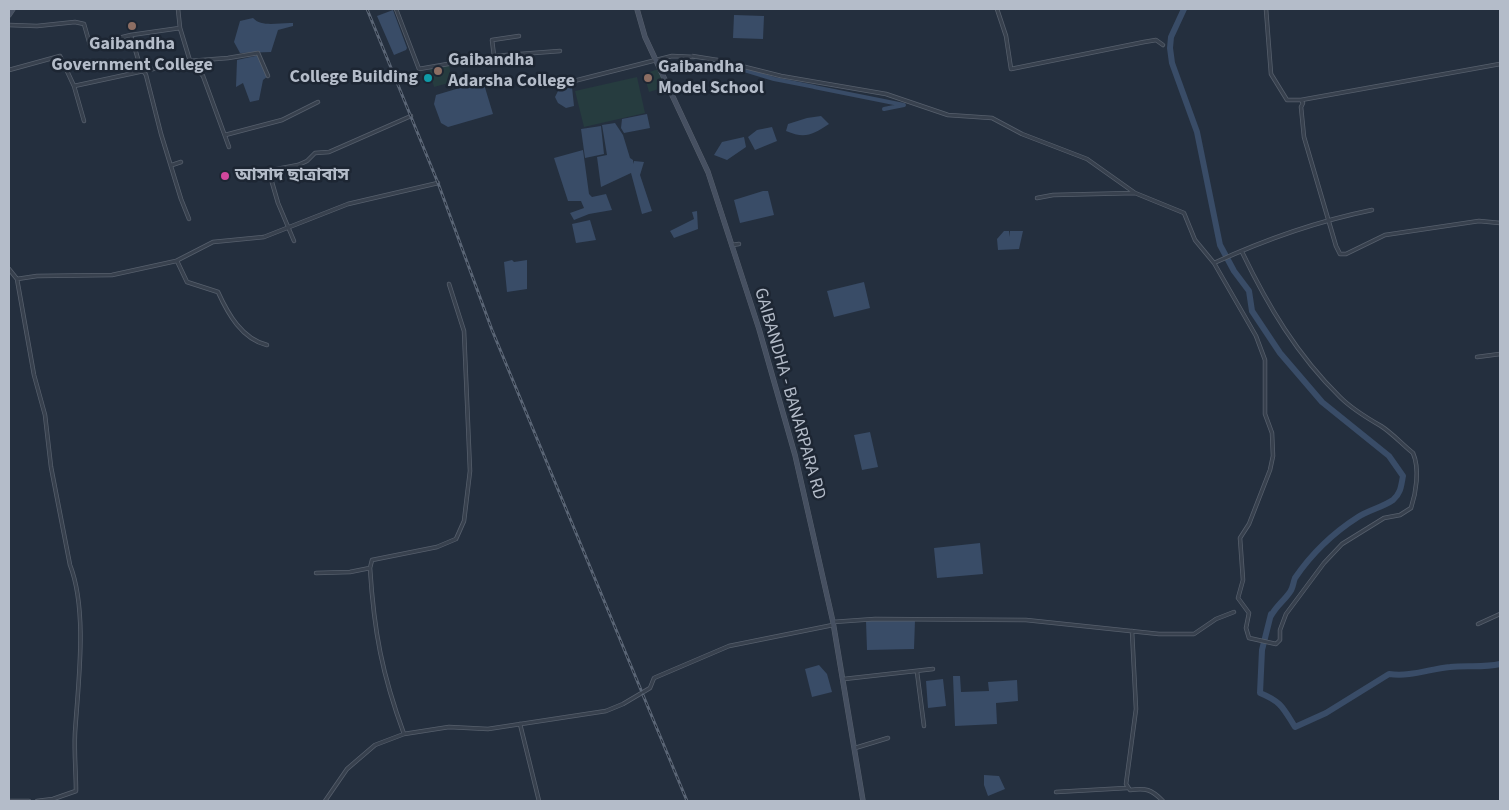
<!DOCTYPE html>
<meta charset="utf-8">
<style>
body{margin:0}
#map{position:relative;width:1509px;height:810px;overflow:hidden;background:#242f3e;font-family:"Source Sans 3",sans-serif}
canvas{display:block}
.frame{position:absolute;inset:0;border:10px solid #b4bcc9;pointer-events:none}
</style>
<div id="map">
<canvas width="1509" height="810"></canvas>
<div class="frame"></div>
</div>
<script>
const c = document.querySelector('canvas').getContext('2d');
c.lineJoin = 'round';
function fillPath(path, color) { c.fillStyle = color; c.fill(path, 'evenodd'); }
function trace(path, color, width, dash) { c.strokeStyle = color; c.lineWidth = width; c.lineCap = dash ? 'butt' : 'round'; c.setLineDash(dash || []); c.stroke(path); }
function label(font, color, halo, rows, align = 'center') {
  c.font = font + ' "Source Sans 3","Noto Sans Bengali",sans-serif'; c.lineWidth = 5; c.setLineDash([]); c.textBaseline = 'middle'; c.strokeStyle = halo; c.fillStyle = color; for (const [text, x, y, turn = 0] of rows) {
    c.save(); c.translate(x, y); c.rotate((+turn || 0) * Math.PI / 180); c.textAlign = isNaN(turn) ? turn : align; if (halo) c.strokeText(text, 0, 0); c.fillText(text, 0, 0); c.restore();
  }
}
fillPath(new Path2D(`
 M 449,64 L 452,82 L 434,87 L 429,68 Z
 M 658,69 L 665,87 L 649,92 L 644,74 Z
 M 637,77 L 645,113 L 584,127 L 575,91 Z`), '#263c3f');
fillPath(new Path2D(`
 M 393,10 L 407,48 L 406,50 L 394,55 L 377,16 Z
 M 734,15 L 764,16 L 763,39 L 733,38 Z
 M 253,18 C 262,28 281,22 293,23 L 293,26 L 278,30 L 271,52 L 240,53 L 234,42 L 240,21 Z
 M 260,55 L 268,76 L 263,80 L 259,100 L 250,102 L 243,83 L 236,87 L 237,60 Z
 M 483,81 L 493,114 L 448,127 L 441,123 L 434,104 L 436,95 Z
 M 565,84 L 572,87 L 574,106 L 566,108 L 558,103 L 555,97 L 560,87 Z
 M 647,114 L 650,128 L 624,133 L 621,128 L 622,119 Z
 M 821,116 L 829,124 C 812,135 805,139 786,131 L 788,124 L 807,118 Z
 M 615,123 L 623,135 L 630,158 L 633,160 L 633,164 L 634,161 L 644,162 L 640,175 L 652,211 L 642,214 L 631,173 L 601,187 L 597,157 L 607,155 L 602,125 Z
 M 601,126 L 604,154 L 585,158 L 581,129 Z
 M 772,127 L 777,141 L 755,150 L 748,137 L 757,130 Z
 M 744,137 L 746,147 L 727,160 L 714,155 L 722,142 Z
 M 583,150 L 589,194 L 592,197 L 606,194 L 612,210 L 589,214 L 574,220 L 570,213 L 584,208 L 581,201 L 568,201 L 554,158 Z
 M 763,191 L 768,191 L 774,215 L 740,223 L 734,200 Z
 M 697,211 L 698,229 L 674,238 L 670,231 L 694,219 L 692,212 Z
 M 590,220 L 596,240 L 576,243 L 572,224 Z
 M 1004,231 L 1009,231 L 1009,237 L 1010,231 L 1023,231 L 1019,249 L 998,250 L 997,239 Z
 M 512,260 L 514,262 L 527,260 L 527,289 L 507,292 L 504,262 Z
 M 864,282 L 870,308 L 834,317 L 827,291 Z
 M 870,432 L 878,467 L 862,470 L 854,435 Z
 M 980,543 L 983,574 L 937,578 L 934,548 Z
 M 915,620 L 914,649 L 867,650 L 866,621 Z
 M 819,665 L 827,674 L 832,692 L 812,697 L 805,669 Z
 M 953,676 L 960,676 L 961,692 L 989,691 L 988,682 L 1017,680 L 1018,701 L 996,703 L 997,724 L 955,726 Z
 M 943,679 L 946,706 L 928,708 L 926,681 Z
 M 984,775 L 999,776 L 1005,789 L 988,796 L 984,785 Z`), '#394c67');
trace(new Path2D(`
 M 711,60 L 774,79 L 815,87
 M 814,87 L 904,105 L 884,109`), '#394c67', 4);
trace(new Path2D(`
 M 1184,9 L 1171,37 L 1170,48 L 1172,63 L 1197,132 L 1220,245 L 1234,271 L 1249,291 L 1252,311 L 1280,353 L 1322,402 L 1389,456 L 1403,476 C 1401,486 1401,493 1393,500 C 1383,507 1369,510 1358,517 C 1333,533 1312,553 1295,578 C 1293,583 1293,588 1290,592 C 1283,602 1276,606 1271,616 L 1271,614 L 1262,650 L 1260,693 C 1282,702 1283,708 1295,727 L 1326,713 L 1389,674 C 1411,677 1429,669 1450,667 C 1467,665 1483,668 1500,664`), '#394c67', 6);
const street = new Path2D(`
 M 178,9 L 180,28 L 190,61 L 228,58 L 258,53 L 268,76
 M 396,9 L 419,69 L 494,56 L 560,51
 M 997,9 L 1006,36 L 1011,69 L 1144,42 L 1156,40 L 1163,45
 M 1266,9 L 1271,74 L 1287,100 L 1301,100 L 1303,103 L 1301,107 L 1304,137 L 1336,246 L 1340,254 L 1346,254 L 1385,235 L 1479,221 L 1500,223
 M 9,25 L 37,26 L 75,22 L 84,24 L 90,45 L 131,35 L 180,28
 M 131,35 L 140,66 L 146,75 L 161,134 L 181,199 L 189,219
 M 494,56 L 492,40 L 519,36
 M 717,60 L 781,76 L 886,94 L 948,115 L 992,118 L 1022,134 L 1087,159 L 1135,193 L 1184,213 L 1195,240 L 1214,263 L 1256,336 L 1265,360 L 1265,414 L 1272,433 L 1273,456 L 1270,470 L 1249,524 L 1240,538 L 1243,580 L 1238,598 L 1249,613 L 1246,628 L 1249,638 L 1276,644 L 1280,640 L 1280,630 L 1286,614 L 1324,563 L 1342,544 L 1384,518 L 1400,515 L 1411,508 C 1416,493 1420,469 1413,453 C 1403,445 1392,433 1381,426 C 1367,418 1352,409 1340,397 C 1297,355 1268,306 1242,252
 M 9,70 L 60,56 L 74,86 L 84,121
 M 562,84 L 672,56 L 694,57
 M 74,86 L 190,61 L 203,76 L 229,147
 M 1301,100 L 1500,64
 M 225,135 L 282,120 L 318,102
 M 172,165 L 181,162
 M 269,172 L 278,203 L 294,241
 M 256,173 L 298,165 L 307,161 L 315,153 L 329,152 L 411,116
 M 1037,198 L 1053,195 L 1135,193
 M 732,245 L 739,244
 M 177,261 L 187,282 L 218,292 C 228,314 242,339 267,345
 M 1214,263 C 1264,240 1318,221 1372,210
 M 9,269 L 17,279 L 34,375 L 45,415 L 51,467 L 70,565 C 88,611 78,684 75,733 C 74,753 76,772 76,791 L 53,799 L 37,801
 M 17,279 L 37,276 L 112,275 L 176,261 L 213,242 L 264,237 L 348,204 L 438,183
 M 1477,357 L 1500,354
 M 316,573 L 350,572 L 370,568
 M 833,622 L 875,619 L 1026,620 L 1159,634 L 1194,634 L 1216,619 L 1234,612
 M 1478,624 L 1500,614
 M 1132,631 L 1136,709 L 1126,784 L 1130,790 C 1146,788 1151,789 1163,801
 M 917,672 L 924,726
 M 844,679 L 933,669
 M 520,724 L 539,801
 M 404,734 C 382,674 374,632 370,568 L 372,560 L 437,547 L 456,539 L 464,521 L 470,471 L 464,331 L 449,284
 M 855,748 L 888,738
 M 1056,792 L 1127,788
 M 9,801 L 29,801
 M 325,801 L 347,769 L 375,745 L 404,734 L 449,727 L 488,729 L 606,711 L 623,704 L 650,688 L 654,678 L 729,646 L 833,625`);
const secondary = new Path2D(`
 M 637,9 L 645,37 L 708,172 L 759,329 L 795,455 L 833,622 L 863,801
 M 9,15 L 13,9`);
trace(street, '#565f6c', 4.5);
trace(secondary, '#565f6c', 5.5);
trace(street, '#38414e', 3);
trace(secondary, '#465061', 4.5);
const rail = new Path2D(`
 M 367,9 L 438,183 L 492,330 L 641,690
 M 643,695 L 687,801`);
trace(rail, '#5a6575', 3);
trace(rail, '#1d2633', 1, [4]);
const streetBridge = new Path2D(`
 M 692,56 L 717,60`);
trace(streetBridge, '#565f6c', 4.5, []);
trace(streetBridge, '#38414e', 3);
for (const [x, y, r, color] of [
 [132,26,5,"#8d6e63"],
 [438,71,5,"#8d6e63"],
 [428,78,5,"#0f9aa8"],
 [648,78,5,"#8d6e63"],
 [225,176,5,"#d1479c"]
]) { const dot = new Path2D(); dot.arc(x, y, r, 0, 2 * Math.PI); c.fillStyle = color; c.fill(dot); trace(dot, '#1d2633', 2); }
label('bold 18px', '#b4bcc9', '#1d2633', [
 ["Gaibandha",132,45,"center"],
 ["Government College",132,66,"center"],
 ["Gaibandha",448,61],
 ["Adarsha College",448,82],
 ["Gaibandha",658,68],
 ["Model School",658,89],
 ["College Building",418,78,"right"],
 ["আসাদ ছাত্রাবাস",235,176]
], 'left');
label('18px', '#b4bcc9', '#1d2633', [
 ["GAIBANDHA - BANARPARA RD",789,394,74]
]);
</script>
